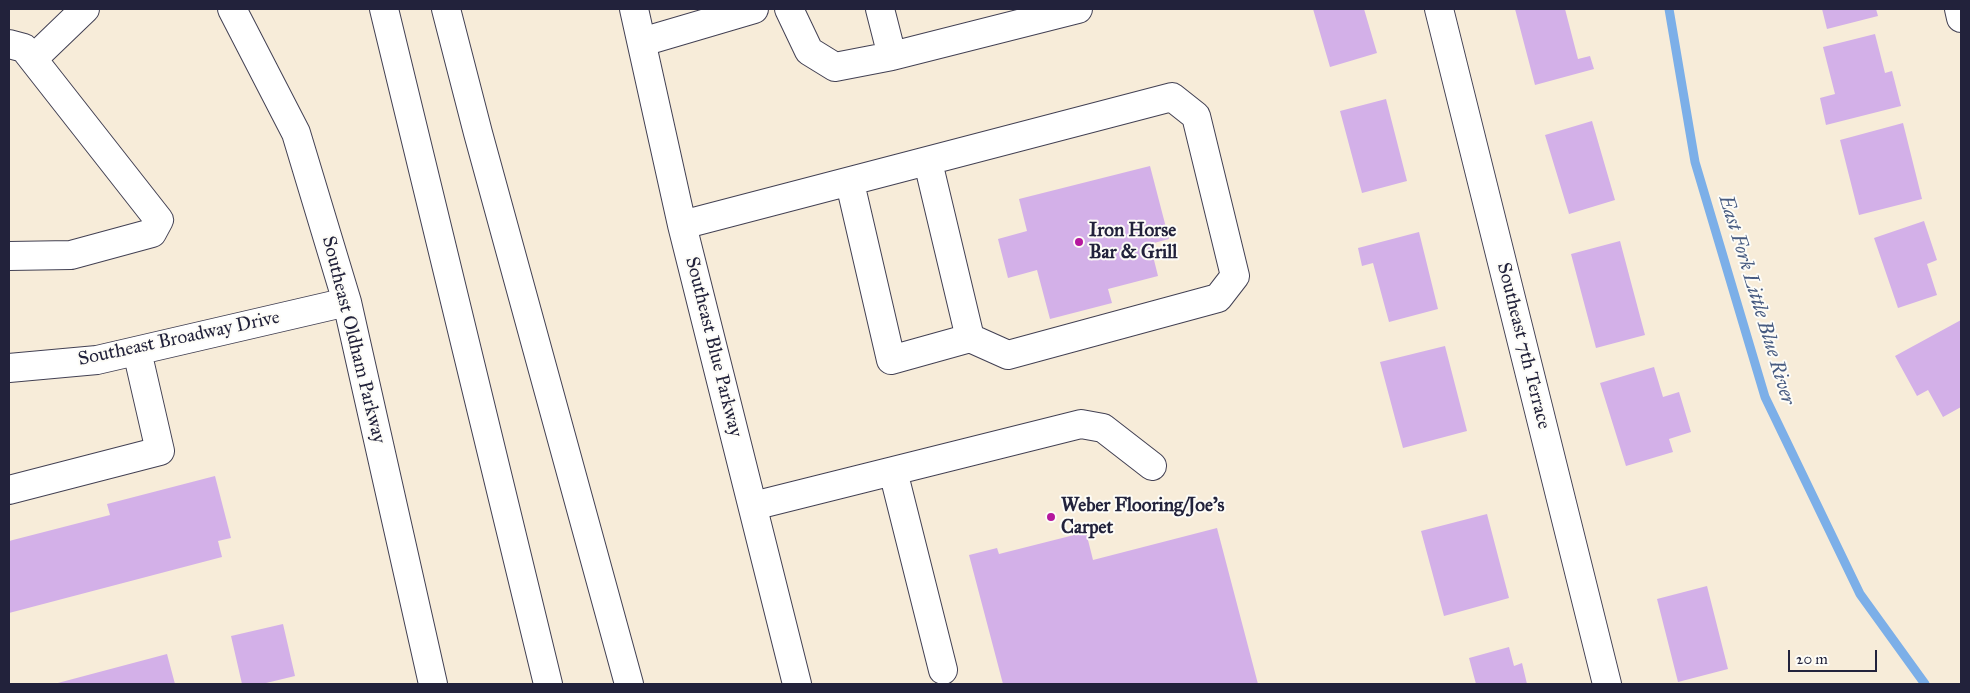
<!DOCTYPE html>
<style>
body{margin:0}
#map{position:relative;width:1970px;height:693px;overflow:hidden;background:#f7ecd9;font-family:"IM FELL Great Primer",serif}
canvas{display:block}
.frame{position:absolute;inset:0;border:10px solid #22223b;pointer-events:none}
.scale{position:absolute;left:1788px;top:650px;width:89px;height:22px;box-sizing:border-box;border:2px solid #22223b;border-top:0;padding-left:6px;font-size:15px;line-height:18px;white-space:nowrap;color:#22223b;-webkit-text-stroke:4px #fdfcf7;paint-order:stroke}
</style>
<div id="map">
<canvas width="1970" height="693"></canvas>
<div class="frame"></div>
<div class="scale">20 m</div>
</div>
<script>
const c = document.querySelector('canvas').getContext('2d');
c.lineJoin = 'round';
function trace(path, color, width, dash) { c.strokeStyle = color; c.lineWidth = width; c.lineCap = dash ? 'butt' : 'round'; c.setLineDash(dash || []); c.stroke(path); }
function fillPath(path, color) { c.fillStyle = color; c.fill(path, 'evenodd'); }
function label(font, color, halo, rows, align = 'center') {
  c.font = font + ' "IM FELL Great Primer",serif'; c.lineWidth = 4; c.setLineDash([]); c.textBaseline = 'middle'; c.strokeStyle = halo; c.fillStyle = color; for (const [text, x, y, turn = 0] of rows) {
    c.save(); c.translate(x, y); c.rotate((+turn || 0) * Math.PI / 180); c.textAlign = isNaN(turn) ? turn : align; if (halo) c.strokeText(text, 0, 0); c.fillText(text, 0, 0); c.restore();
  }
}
trace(new Path2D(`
 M 1669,9 L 1695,162 L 1765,397 L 1860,594 L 1925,684`), '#7cafe8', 9);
fillPath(new Path2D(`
 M 1313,9 L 1364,9 L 1377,53 L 1330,67 Z
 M 1515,9 L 1565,9 L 1578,59 L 1590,56 L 1594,69 L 1535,85 Z
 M 1822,9 L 1876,9 L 1878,16 L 1827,29 Z
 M 1875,34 L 1885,73 L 1892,71 L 1901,106 L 1826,125 L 1820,98 L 1835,94 L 1823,47 Z
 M 1386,99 L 1407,181 L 1362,193 L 1340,111 Z
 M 1592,121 L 1615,200 L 1569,214 L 1545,135 Z
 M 1903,123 L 1922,199 L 1859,215 L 1840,140 Z
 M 1150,166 L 1169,239 L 1150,244 L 1158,276 L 1108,289 L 1112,303 L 1050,319 L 1037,270 L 1008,278 L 998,239 L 1027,231 L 1019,199 Z
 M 1924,221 L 1937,260 L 1927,264 L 1937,295 L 1898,308 L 1874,238 Z
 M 1419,232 L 1438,309 L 1389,322 L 1373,263 L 1362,266 L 1358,248 Z
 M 1620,241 L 1645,335 L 1596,348 L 1571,254 Z
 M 1961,320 L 1961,407 L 1943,417 L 1928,390 L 1917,396 L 1895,356 Z
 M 1445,346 L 1467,431 L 1403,448 L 1380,362 Z
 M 1654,367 L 1663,397 L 1679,392 L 1691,432 L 1669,439 L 1673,452 L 1626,466 L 1600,383 Z
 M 215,476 L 231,538 L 218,541 L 222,557 L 9,613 L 9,541 L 110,515 L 107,504 Z
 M 1487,514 L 1509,598 L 1444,616 L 1421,531 Z
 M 1217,528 L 1258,684 L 1003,684 L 969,555 L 997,548 L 999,554 L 1086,532 L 1093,560 Z
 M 1707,586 L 1728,669 L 1678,682 L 1657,599 Z
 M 283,624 L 295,676 L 262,684 L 242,684 L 231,636 Z
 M 1509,647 L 1514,666 L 1522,663 L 1527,684 L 1476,684 L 1469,658 Z
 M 167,654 L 175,684 L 54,684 Z`), '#d3b0e8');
const minor = new Path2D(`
 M 232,9 L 296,133 L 347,302 L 433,684
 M 634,9 L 682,225 L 797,684
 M 789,9 L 809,51 L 835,67 L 892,56 L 1078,9
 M 880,9 L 892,56
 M 1439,9 L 1607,684
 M 1959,9 L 1961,18
 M 642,42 L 754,9
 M 9,44 L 24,48 L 159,220 L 152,233 L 71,255 L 9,256
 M 33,59 L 85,9
 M 928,162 L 970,338
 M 682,225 L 1172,97 L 1196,116 L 1235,276 L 1218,298 L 1008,355 L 970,338 L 891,360 L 850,183
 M 9,368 L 97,360 L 347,302
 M 893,471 L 943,670
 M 9,490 L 160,451 L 137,351
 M 753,506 L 1081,424 L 1103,428 L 1152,466`);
const highway = new Path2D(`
 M 384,9 L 548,684
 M 446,9 L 478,133 L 629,684`);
trace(minor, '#424053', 30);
trace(highway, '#424053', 30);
trace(minor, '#fff', 28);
trace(highway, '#fff', 28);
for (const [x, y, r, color] of [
 [1079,242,5,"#b5179e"],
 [1051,517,5,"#b5179e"]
]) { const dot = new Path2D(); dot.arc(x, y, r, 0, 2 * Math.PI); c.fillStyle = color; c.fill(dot); trace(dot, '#fdfcf7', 2); }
label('bold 19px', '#22223b', '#fdfcf7', [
 ["Iron Horse",1089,231],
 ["Bar & Grill",1089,253],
 ["Weber Flooring/Joe's",1061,506],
 ["Carpet",1061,528]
], 'left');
label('19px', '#22223b', '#fdfcf7', [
 ["Southeast Broadway Drive",179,339,-12],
 ["Southeast Oldham Parkway",353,340,76],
 ["Southeast 7th Terrace",1523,346,76],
 ["Southeast Blue Parkway",713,347,76]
]);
label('italic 20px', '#465a80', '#fdfcf7', [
 ["East Fork Little Blue River",1756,300,73]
]);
</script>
